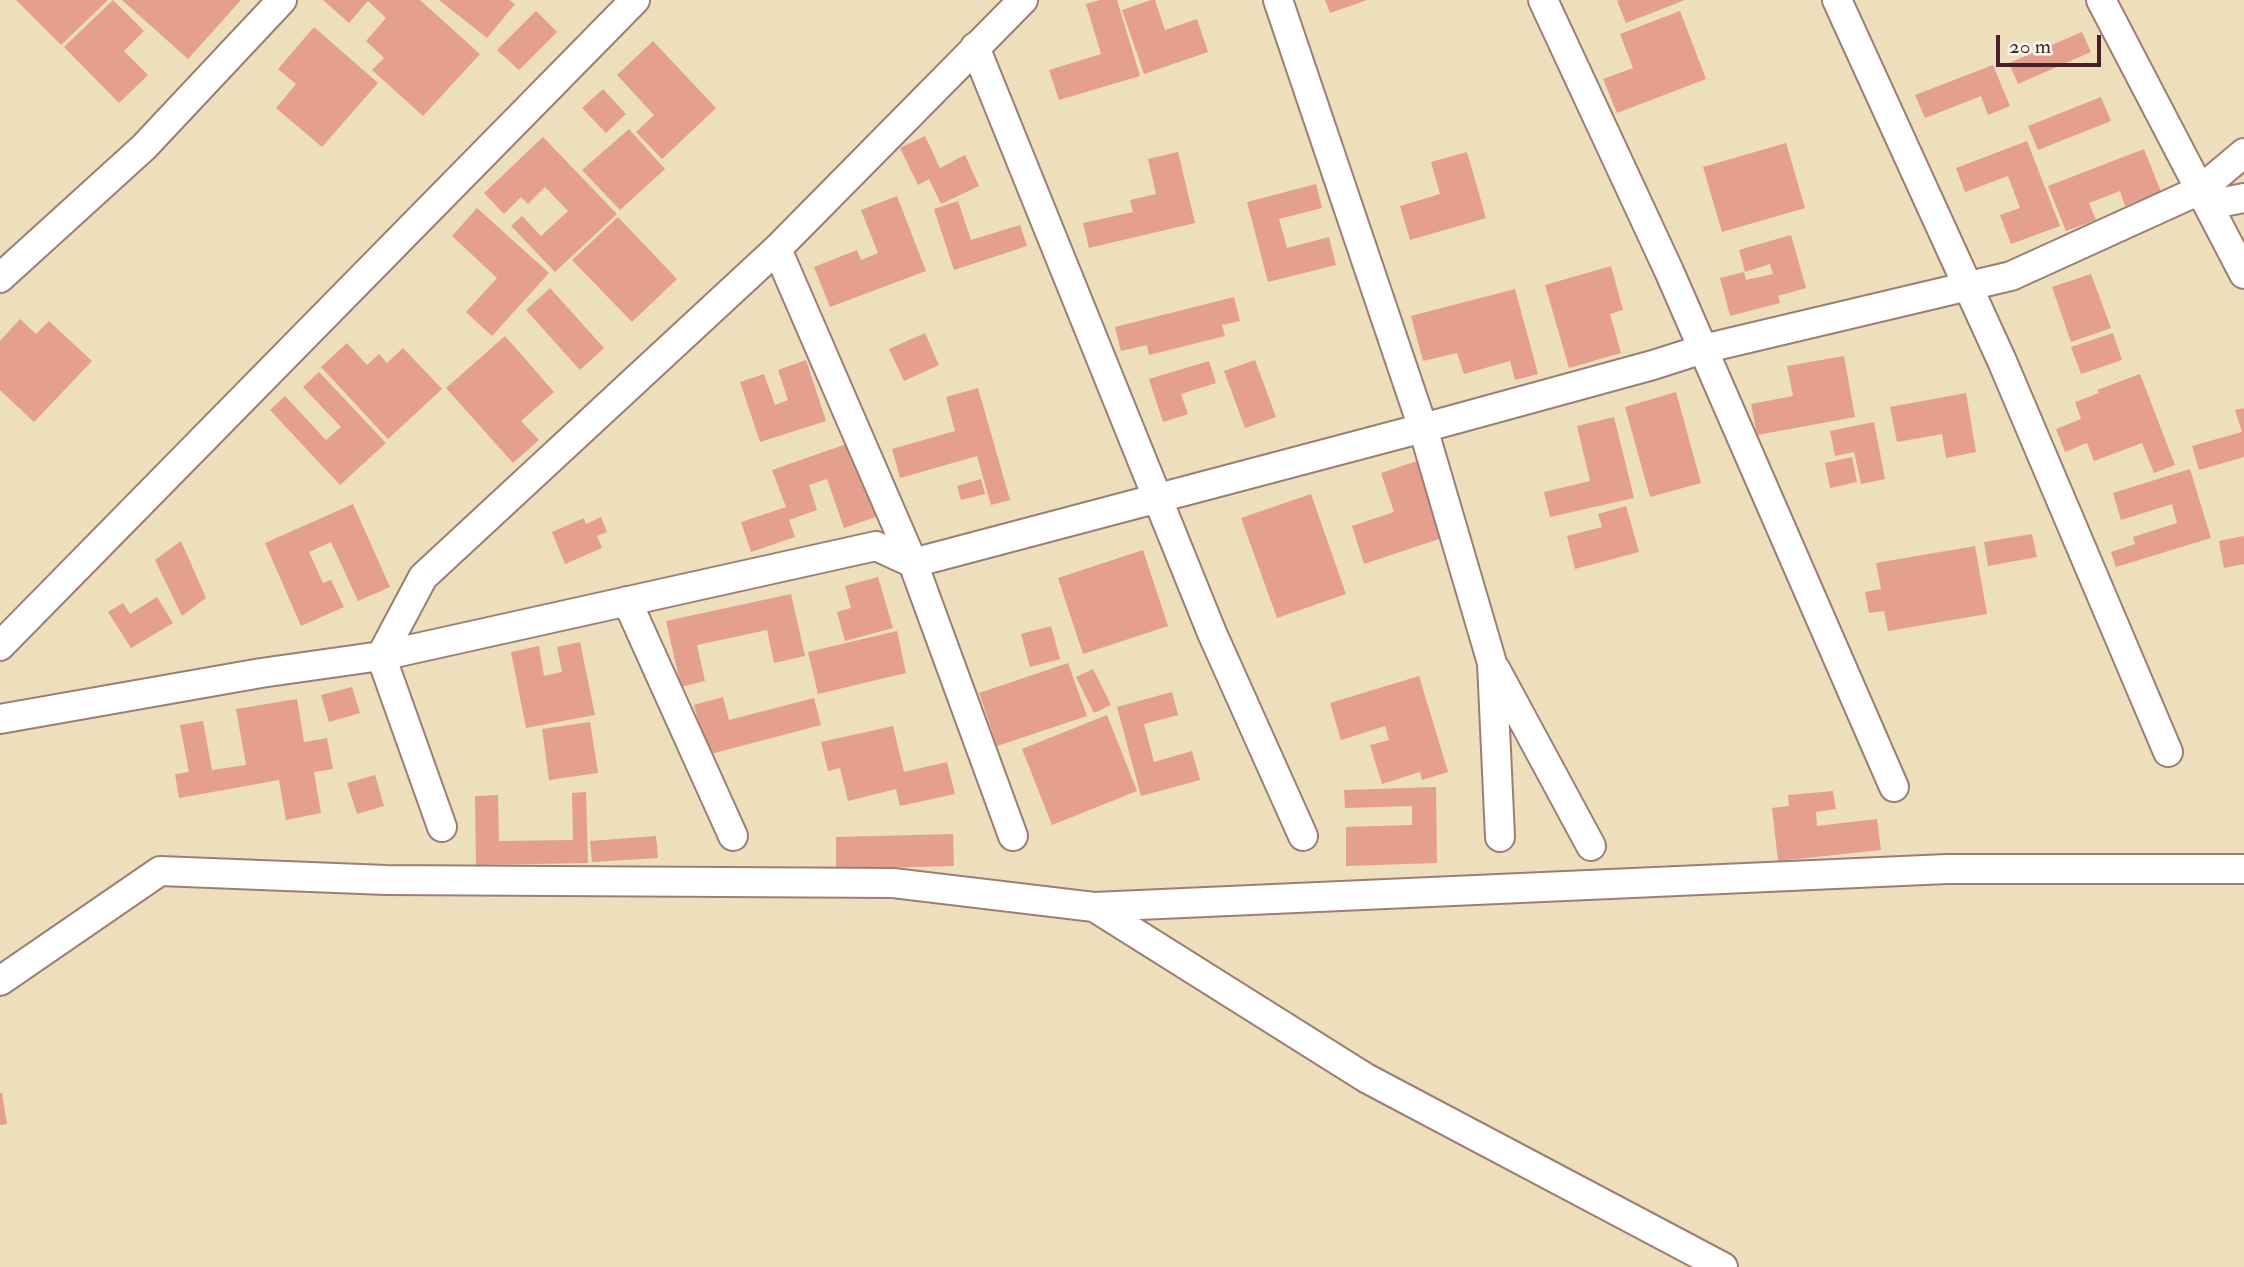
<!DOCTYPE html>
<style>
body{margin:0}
#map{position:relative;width:2244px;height:1267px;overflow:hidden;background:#eddebc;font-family:"IM FELL Double Pica",serif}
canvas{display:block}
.scale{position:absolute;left:1996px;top:35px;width:105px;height:32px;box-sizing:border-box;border:4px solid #4a1f2b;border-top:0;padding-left:9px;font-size:21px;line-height:24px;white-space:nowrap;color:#4a1f2b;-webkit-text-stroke:5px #fbf7ec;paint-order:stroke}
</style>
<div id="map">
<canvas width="2244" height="1267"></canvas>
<div class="scale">20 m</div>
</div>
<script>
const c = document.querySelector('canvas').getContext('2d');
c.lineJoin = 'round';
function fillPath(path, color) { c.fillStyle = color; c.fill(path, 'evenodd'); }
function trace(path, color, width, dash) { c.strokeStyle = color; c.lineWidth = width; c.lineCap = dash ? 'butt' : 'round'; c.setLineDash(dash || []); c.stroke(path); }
fillPath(new Path2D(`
 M 16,0 L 108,0 L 61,45 Z
 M 113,0 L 144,31 L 124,51 L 148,75 L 119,103 L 64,47 Z
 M 122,0 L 241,0 L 188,59 Z
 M 323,0 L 420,0 L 480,54 L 423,116 L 372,70 L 384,58 L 366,41 L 386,18 L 368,1 L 349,23 Z
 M 439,0 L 509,0 L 515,4 L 487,38 Z
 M 1100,0 L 1117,0 L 1140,76 L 1059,100 L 1049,70 L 1101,54 L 1086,4 Z
 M 1151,0 L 1155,0 L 1165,30 L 1197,19 L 1208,52 L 1144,74 L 1122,10 Z
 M 1325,0 L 1367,0 L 1330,13 Z
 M 1620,0 L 1685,0 L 1626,23 L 1617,1 Z
 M 536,11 L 557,32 L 519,70 L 497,50 Z
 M 1680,11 L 1706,79 L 1617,113 L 1603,79 L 1633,68 L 1620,34 Z
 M 314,27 L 378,83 L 322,147 L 276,108 L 296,84 L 278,69 Z
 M 2082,32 L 2091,52 L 2018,84 L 2009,63 Z
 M 653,41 L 716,108 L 662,159 L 636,132 L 654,115 L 617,75 Z
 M 1993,65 L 2010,106 L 1988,115 L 1981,96 L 1925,118 L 1915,95 Z
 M 603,89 L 626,114 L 606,133 L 582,108 Z
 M 2101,97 L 2111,121 L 2038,150 L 2028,126 Z
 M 629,129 L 665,169 L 620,210 L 582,170 Z
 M 925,136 L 940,168 L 965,155 L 979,186 L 941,204 L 929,179 L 918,185 L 900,148 Z
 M 543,137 L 617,214 L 555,272 L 511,226 L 522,216 L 541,236 L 568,211 L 545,187 L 528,204 L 521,197 L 504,214 L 484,193 Z
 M 2027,141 L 2060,226 L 2011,244 L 2000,215 L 2020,208 L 2008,176 L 1965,192 L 1956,168 Z
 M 1786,143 L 1805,208 L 1722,232 L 1703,167 Z
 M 2144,149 L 2161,192 L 2125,206 L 2120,191 L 2089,203 L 2096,220 L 2066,231 L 2048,186 Z
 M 1178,152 L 1195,223 L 1089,248 L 1083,223 L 1133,212 L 1130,200 L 1156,194 L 1148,159 Z
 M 1467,152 L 1486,218 L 1410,240 L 1400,206 L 1440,194 L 1431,162 Z
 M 1316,184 L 1322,208 L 1279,219 L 1287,248 L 1329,237 L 1336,265 L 1268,282 L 1247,202 Z
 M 897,196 L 926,271 L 830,307 L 814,267 L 857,250 L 861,260 L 878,253 L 861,210 Z
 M 958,201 L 971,240 L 1020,225 L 1027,246 L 954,270 L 934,209 Z
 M 477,208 L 549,273 L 492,336 L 466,312 L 497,278 L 452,236 Z
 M 618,217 L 677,279 L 632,322 L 572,260 Z
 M 1791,235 L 1806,288 L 1778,296 L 1780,303 L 1730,316 L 1720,278 L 1744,272 L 1746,280 L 1773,274 L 1770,264 L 1745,272 L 1739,250 Z
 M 1611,266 L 1623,310 L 1610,314 L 1621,353 L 1569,368 L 1545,285 Z
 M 2091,274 L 2111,328 L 2071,342 L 2052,287 Z
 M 550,288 L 604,348 L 580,370 L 526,310 Z
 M 1515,289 L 1538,374 L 1515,380 L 1510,361 L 1464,374 L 1457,353 L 1423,361 L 1411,316 Z
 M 1234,297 L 1240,321 L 1222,325 L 1225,336 L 1149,355 L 1147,345 L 1121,351 L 1115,327 Z
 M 20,319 L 36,334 L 49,321 L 92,361 L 34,422 L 0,390 L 0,341 Z
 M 925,333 L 939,365 L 904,381 L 889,349 Z
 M 2113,333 L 2122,360 L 2081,374 L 2071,347 Z
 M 505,336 L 554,392 L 521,421 L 539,440 L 513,463 L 446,388 Z
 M 347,343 L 367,365 L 379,354 L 387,363 L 403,348 L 442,389 L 388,439 L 321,367 Z
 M 1844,356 L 1855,417 L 1757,435 L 1751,404 L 1793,396 L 1787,366 Z
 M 806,360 L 826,421 L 760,442 L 740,382 L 764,374 L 775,405 L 788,400 L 778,370 Z
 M 1255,360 L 1276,417 L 1245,428 L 1224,371 Z
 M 1209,361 L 1216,383 L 1181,394 L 1188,414 L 1163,422 L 1149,379 Z
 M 319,372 L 386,443 L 340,485 L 270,410 L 285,396 L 326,440 L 341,427 L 303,387 Z
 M 2140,374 L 2175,465 L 2154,473 L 2142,443 L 2094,461 L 2087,443 L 2065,452 L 2056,429 L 2081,419 L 2075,402 L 2099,393 L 2097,390 Z
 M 978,388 L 1010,500 L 991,505 L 977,456 L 900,478 L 892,449 L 955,431 L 946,397 Z
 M 1676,392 L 1701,483 L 1650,497 L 1625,407 Z
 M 1966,393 L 1976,452 L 1946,458 L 1942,434 L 1897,442 L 1890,407 Z
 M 2244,408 L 2244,457 L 2199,470 L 2192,446 L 2242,432 L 2235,410 Z
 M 1614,417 L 1634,498 L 1550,517 L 1544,492 L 1590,481 L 1577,426 Z
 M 1874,422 L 1885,479 L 1861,484 L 1854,452 L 1835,456 L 1830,431 Z
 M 855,441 L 881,515 L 844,528 L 827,479 L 809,485 L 817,510 L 789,520 L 795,537 L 751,552 L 741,522 L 786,507 L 772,470 Z
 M 1852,457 L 1857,482 L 1830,488 L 1825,463 Z
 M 1420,460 L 1445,537 L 1364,564 L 1352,526 L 1394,512 L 1381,473 Z
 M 2190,469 L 2211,538 L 2116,567 L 2111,552 L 2135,544 L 2133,537 L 2177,523 L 2172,504 L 2121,520 L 2113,493 Z
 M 981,479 L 985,494 L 961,500 L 957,486 Z
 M 1311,494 L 1346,594 L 1277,618 L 1241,518 Z
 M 353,504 L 390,587 L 358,601 L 331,542 L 309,552 L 323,583 L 331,580 L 344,607 L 301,626 L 265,543 Z
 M 1626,506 L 1639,552 L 1575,569 L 1567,536 L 1602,527 L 1598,514 Z
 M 601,517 L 607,532 L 597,536 L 602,548 L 565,564 L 552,532 L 584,518 L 586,524 Z
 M 2032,534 L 2037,557 L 1988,566 L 1984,542 Z
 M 2244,536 L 2244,564 L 2224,568 L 2219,541 Z
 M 181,541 L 206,598 L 182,616 L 155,560 Z
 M 1975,546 L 1987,614 L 1888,631 L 1884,611 L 1869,613 L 1865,592 L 1881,589 L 1876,563 Z
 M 1143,550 L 1168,626 L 1083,654 L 1058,578 Z
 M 878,577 L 893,628 L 845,641 L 837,612 L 851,608 L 845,586 Z
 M 791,594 L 805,656 L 774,663 L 767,630 L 697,645 L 705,681 L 681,687 L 666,621 Z
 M 157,597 L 173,623 L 131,648 L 108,612 L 123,603 L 130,614 Z
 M 1051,626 L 1060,659 L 1030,667 L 1021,634 Z
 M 897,631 L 906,673 L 818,694 L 808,652 Z
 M 580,642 L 595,715 L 526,728 L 511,652 L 539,646 L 544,676 L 562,672 L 557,647 Z
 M 1068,663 L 1087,716 L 997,746 L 979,693 Z
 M 1093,669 L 1111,705 L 1094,713 L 1076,677 Z
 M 1419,676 L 1448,772 L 1422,780 L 1420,772 L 1382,784 L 1370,745 L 1389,740 L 1385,726 L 1341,740 L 1330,703 Z
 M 352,687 L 360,713 L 329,722 L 321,695 Z
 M 1172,692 L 1178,715 L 1144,724 L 1154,762 L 1192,751 L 1200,780 L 1141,796 L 1117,707 Z
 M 723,697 L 729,720 L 814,698 L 821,725 L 707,755 L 694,705 Z
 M 297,699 L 304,742 L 327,738 L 333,769 L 314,772 L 321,813 L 286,820 L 279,780 L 179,798 L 175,774 L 189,772 L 180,725 L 203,721 L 212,770 L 246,765 L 236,709 Z
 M 1107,715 L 1137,791 L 1052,825 L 1022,749 Z
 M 590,722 L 598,773 L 549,780 L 542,729 Z
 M 893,726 L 904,772 L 947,762 L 955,794 L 900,806 L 896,789 L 848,801 L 840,768 L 828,771 L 821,742 Z
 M 375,775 L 384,806 L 357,814 L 347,783 Z
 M 1436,787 L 1437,863 L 1346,866 L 1346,827 L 1412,825 L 1412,806 L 1345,808 L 1344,790 Z
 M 1833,791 L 1836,809 L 1816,812 L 1817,826 L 1877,819 L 1881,850 L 1778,861 L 1772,808 L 1789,806 L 1788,795 Z
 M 586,792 L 588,863 L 476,865 L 475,796 L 498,795 L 499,841 L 573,840 L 572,793 Z
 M 953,834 L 954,866 L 836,869 L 836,837 Z
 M 656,836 L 658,858 L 592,862 L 590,841 Z
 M 0,1093 L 2,1093 L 7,1124 L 0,1125 Z`), '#e59f8f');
const street = new Path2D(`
 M 1278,0 L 1423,428 L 1492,663 L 1500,837
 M 1543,0 L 1669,271 L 1894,787
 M 1837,0 L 2002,361 L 2168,752
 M 2101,0 L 2244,274
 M 975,47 L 1212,633 L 1303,836
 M 2208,205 L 2244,198
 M 777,249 L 913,563 L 1013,836
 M 0,278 L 144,147 L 282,0
 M 627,601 L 733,836
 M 0,646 L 635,0
 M 1496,670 L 1591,846
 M 0,719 L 261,673 L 381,656 L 876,546 L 913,563 L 1423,428 L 1653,365 L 1703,349 L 2011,276 L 2200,190 L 2244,153
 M 442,827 L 381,656 L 423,577 L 777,249 L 1023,0
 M 1094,907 L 1366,1078 L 1723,1267
 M 0,981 L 160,871 L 386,880 L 893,883 L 1094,907 L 1947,869 L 2244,869`);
trace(street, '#9c7e74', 32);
trace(street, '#fff', 28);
</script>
